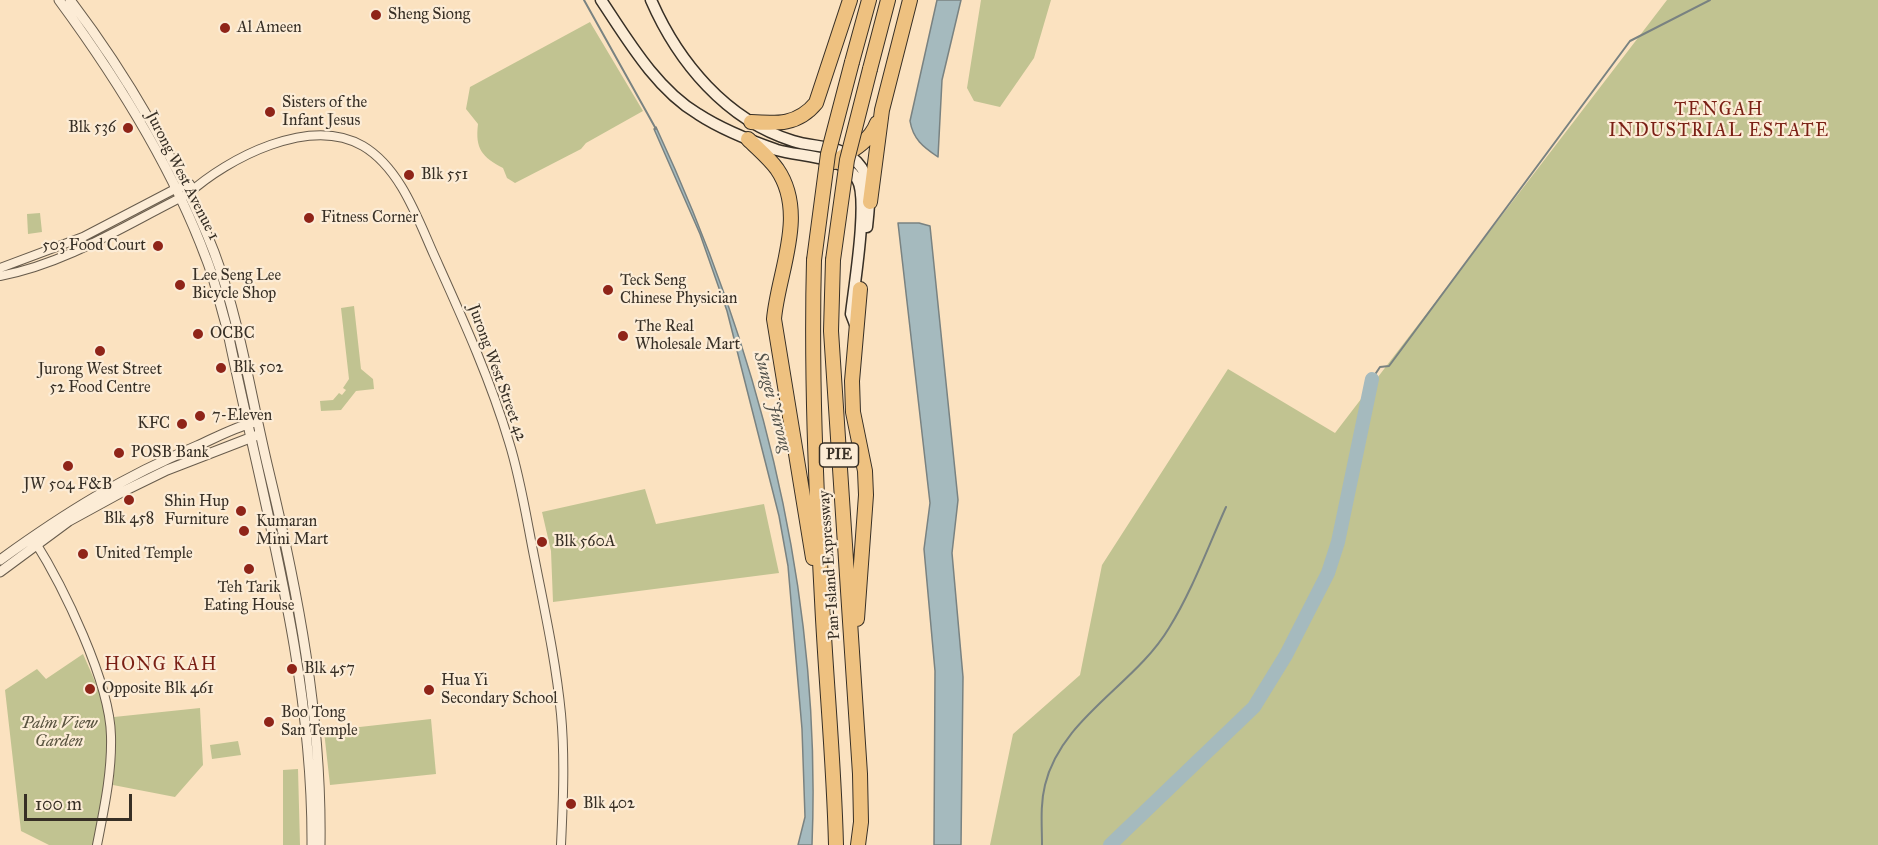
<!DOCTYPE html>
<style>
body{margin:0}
#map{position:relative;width:1878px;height:845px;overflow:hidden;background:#fbe2c0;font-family:"IM FELL Great Primer",serif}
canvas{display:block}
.scale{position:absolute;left:24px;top:794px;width:108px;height:27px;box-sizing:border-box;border:3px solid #372f25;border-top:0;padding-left:8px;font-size:18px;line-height:21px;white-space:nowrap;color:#372f25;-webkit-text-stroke:4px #fcecd6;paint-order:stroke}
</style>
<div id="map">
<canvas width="1878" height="845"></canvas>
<div class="scale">100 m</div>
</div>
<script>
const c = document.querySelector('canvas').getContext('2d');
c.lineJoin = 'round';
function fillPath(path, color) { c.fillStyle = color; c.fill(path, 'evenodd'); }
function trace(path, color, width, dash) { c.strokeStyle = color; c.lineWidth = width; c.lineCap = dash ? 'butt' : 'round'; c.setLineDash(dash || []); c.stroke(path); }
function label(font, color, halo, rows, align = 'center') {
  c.font = font + ' "IM FELL Great Primer",serif'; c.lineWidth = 4.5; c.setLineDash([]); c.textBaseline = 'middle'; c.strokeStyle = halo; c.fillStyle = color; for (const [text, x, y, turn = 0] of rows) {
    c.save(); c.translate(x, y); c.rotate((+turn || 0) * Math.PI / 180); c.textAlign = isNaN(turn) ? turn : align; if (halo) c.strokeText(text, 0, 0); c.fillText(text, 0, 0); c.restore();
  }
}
fillPath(new Path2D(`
 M 981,0 L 1051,0 L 1034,58 L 1000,107 L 974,101 L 967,88 Z
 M 1667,0 L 1878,0 L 1878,845 L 990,845 L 1013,734 L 1080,675 L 1102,565 L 1228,369 L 1335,433 Z
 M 590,22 L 643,111 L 586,143 L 581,149 L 515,183 L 507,178 L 503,168 C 482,157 475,149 478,124 L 466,109 L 470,87 Z
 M 40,213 L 42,232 L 28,234 L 27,214 Z
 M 354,306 L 361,369 L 373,379 L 374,389 L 356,391 L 341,410 L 321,411 L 320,401 L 333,400 L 339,393 L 342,395 L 346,390 L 343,388 L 349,379 L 341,308 Z
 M 645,489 L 656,524 L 764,504 L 779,573 L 553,602 L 551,551 L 542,512 Z
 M 83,654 C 94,679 107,706 109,734 C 111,771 101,809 94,845 L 49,845 L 21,831 L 5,690 L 37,669 L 46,679 Z
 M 200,708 L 203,765 L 175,797 L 113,785 L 116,748 L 114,717 Z
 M 431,719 L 436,774 L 330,785 L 324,731 Z
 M 238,741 L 241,755 L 212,759 L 210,745 Z
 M 298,769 L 300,845 L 283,845 L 283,770 Z`), '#c1c391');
const water = new Path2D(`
 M 937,0 L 961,0 L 942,80 L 938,157 C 923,147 913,139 910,121 Z
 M 656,127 C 762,355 822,593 812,845 L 798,845 L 805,817 L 802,729 L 788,566 L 779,516 L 727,311 L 700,234 L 654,129 Z
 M 898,223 L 919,223 L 930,226 L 958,500 L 952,553 L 963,677 L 961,845 L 934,845 L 935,671 L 924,549 L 930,503 Z`);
fillPath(water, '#a5babe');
trace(water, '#798281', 1.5);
trace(new Path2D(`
 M 584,0 L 656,129
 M 1372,379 L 1380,367 L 1389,366 L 1630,41 L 1710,0
 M 1042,845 C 1042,825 1040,805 1045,785 C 1061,718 1135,685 1169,628 C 1192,591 1208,547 1226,507`), '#798281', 2);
trace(new Path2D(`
 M 1110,845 L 1254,707 L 1286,655 L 1328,573 L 1338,542 L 1372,379`), '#a5babe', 14);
const minor = new Path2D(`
 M 0,268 L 83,237 L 175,189 L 190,184
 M 0,276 C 68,263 127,224 188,194 C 228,158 310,115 363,146 C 400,168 417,217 434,255 C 461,315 490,378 509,442 C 521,480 527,522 535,561 C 545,612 556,662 561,714 C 565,757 563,802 561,845
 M 34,540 C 63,586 110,682 111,736 C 112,773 104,809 97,845`);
const tertiary = new Path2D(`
 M 59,0 C 115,76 173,169 206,258 C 215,280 220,305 227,328 C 262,500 313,668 312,845
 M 70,0 C 125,72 181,167 214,252 C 240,321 251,397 268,468 C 298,592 322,717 320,845
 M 0,560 C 65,513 123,477 197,446 C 215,438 233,428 252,423
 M 0,572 L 69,521 L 122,492 L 167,470 L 255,436`);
const secondary = new Path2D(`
 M 601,0 C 627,39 656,89 698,114 C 721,129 751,141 777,150 C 801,157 842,155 857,179 C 869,198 854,287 851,314 L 856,327
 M 651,0 C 678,62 726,120 793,141 C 814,148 840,144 857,162 C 874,180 869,205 867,227`);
const motorway = new Path2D(`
 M 852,62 L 869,0
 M 870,69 L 888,0
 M 751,122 C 777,124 798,125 816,103 L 850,0
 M 748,139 C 758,149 769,158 777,169 C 808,214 778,272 774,319 L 813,558
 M 834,162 C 850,152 870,142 877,123
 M 870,202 L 882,110 L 910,0
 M 814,260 C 811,373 816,487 822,600 C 826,682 834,763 836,845
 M 833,260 L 831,331 L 860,774 L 861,822 L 858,845
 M 857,619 L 866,495 L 865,471 L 853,412 L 852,381 L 860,289`);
trace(minor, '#685c4c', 10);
trace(tertiary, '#685c4c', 11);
trace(secondary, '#372f25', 13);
trace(motorway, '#372f25', 16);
trace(minor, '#fcecd6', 8);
trace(tertiary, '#fcecd6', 9);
trace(secondary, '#fcecd6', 10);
trace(motorway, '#eec180', 14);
const motorwayBridge = new Path2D(`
 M 814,260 L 828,154 L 852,62
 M 833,260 L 847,160 L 870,69`);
trace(motorwayBridge, '#372f25', 16, []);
trace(motorwayBridge, '#eec180', 14);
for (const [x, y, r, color] of [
 [376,15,6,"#8f2418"],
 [225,28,6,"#8f2418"],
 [270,112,6,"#8f2418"],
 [128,128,6,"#8f2418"],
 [409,175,6,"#8f2418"],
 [309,218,6,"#8f2418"],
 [158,246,6,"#8f2418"],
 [180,285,6,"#8f2418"],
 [608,290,6,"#8f2418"],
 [198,334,6,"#8f2418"],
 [623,336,6,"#8f2418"],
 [100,351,6,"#8f2418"],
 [221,368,6,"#8f2418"],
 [200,416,6,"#8f2418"],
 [182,424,6,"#8f2418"],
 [119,453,6,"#8f2418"],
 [68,466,6,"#8f2418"],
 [129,500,6,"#8f2418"],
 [241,511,6,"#8f2418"],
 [244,531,6,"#8f2418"],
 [542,542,6,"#8f2418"],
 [83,554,6,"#8f2418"],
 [249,569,6,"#8f2418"],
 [292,669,6,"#8f2418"],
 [90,689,6,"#8f2418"],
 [429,690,6,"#8f2418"],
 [269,722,6,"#8f2418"],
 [571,804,6,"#8f2418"]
]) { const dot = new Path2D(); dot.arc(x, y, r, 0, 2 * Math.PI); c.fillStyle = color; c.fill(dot); trace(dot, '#fcecd6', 2); }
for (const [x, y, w] of [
 [839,455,39]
]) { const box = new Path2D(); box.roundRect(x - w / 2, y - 12, w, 24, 4.5); c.fillStyle = '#fcecd6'; c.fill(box); trace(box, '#372f25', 1.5); }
label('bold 15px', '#372f25', null, [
 ["PIE",839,455]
]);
label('16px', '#372f25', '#fcecd6', [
 ["Sheng Siong",388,15],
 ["Al Ameen",237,28],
 ["Sisters of the",282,103],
 ["Infant Jesus",282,121],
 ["Blk 536",116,128,"right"],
 ["Blk 551",421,175],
 ["Fitness Corner",321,218],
 ["503 Food Court",146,246,"right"],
 ["Lee Seng Lee",192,276],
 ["Bicycle Shop",192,294],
 ["Teck Seng",620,281],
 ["Chinese Physician",620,299],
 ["The Real",635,327],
 ["Wholesale Mart",635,345],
 ["OCBC",210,334],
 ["Blk 502",233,368],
 ["Jurong West Street",100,370,"center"],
 ["52 Food Centre",100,388,"center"],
 ["7-Eleven",212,416],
 ["KFC",170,424,"right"],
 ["POSB Bank",131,453],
 ["JW 504 F&B",68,485,"center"],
 ["Shin Hup",229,502,"right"],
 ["Furniture",229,520,"right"],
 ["Blk 458",129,519,"center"],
 ["Kumaran",256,522],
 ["Mini Mart",256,540],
 ["Blk 560A",554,542],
 ["United Temple",95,554],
 ["Teh Tarik",249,588,"center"],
 ["Eating House",249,606,"center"],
 ["Blk 457",304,669],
 ["Hua Yi",441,681],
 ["Secondary School",441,699],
 ["Opposite Blk 461",102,689],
 ["Boo Tong",281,713],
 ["San Temple",281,731],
 ["Blk 402",583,804]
], 'left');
label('16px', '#372f25', '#fcecd6', [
 ["Jurong West Avenue 1",182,176,63],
 ["Jurong West Street 42",497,373,70],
 ["Pan-Island Expressway",830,565,-94]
]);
label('italic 16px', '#5a5440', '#fcecd6', [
 ["Palm View",59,724],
 ["Garden",59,742]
]);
c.letterSpacing = '1.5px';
label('18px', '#7a1f14', '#fcecd6', [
 ["TENGAH",1719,111],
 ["INDUSTRIAL ESTATE",1719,132],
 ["HONG KAH",161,666]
]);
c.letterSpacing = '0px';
label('italic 18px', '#52524b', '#fcecd6', [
 ["Sungei Jurong",772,402,75]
]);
</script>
